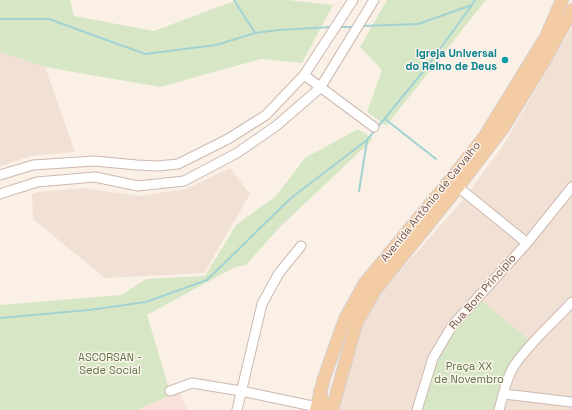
<!DOCTYPE html>
<meta charset="utf-8">
<style>
body{margin:0}
canvas{display:block;background:#faf0e6}
</style>
<canvas width="572" height="410"></canvas>
<script>
const c = document.querySelector('canvas').getContext('2d');
c.lineJoin = 'round';
function fillPath(path, color) { c.fillStyle = color; c.fill(path, 'evenodd'); }
function trace(path, color, width, dash) { c.strokeStyle = color; c.lineWidth = width; c.lineCap = dash ? 'butt' : 'round'; c.setLineDash(dash || []); c.stroke(path); }
function label(font, color, halo, rows, align = 'center') {
  c.font = font + ' "Space Grotesk",sans-serif'; c.lineWidth = 3; c.setLineDash([]); c.textBaseline = 'middle'; c.strokeStyle = halo; c.fillStyle = color; for (const [text, x, y, turn = 0] of rows) {
    c.save(); c.translate(x, y); c.rotate((+turn || 0) * Math.PI / 180); c.textAlign = isNaN(turn) ? turn : align; if (halo) c.strokeText(text, 0, 0); c.fillText(text, 0, 0); c.restore();
  }
}
fillPath(new Path2D(`
 M 572,27 L 572,410 L 339,410 L 360,330 L 378,296 L 462,201 L 502,147 Z
 M 0,52 L 45,67 L 75,152 L 31,156 L 0,166 Z
 M 230,168 L 250,194 L 204,273 L 105,278 L 33,219 L 32,194 L 39,192 L 83,188 L 139,196 L 186,189 Z`), '#f1e1d5');
fillPath(new Path2D(`
 M 179,392 L 187,410 L 137,410 Z`), '#fae0db');
fillPath(new Path2D(`
 M 0,0 L 70,0 L 74,16 L 154,31 L 237,0 L 288,0 L 333,5 L 302,63 L 261,59 L 160,87 L 45,67 L 0,52 Z
 M 387,0 L 486,0 L 386,126 L 367,112 L 382,70 L 360,47 Z
 M 358,129 L 373,139 L 280,227 L 246,265 L 235,267 L 147,315 L 171,395 L 137,410 L 0,410 L 0,305 L 121,295 L 146,279 L 205,276 L 236,225 L 276,196 L 305,158 Z
 M 481,300 L 529,340 L 509,365 L 498,393 L 493,410 L 422,410 L 438,360 L 460,323 Z`), '#d7e7c6');
trace(new Path2D(`
 M 234,0 L 255,33
 M 0,19 L 49,19 L 145,54 L 216,45 L 255,33 L 278,30 L 332,27
 M 362,26 L 418,24 L 472,5 L 475,0
 M 338,27 L 354,27
 M 385,119 L 436,159
 M 359,191 L 367,141
 M 0,318 L 89,310 L 146,302 L 207,280 L 291,198 L 367,140 L 426,68 L 472,5`), '#a3d2d3', 2);
const minor = new Path2D(`
 M 304,75 L 374,127
 M 0,175 L 33,165 L 94,161 L 137,165 L 158,166 L 178,164 L 228,139 L 266,115 L 304,75 L 353,0
 M 458,187 L 527,243
 M 0,194 L 37,182 L 95,177 L 138,186 L 184,181 L 237,153 L 276,126 L 320,88 L 374,0
 M 170,391 L 192,383 L 241,391 L 317,407
 M 504,394 L 572,402
 M 237,410 L 262,304 L 279,273 L 301,246
 M 417,410 L 433,358 L 452,326 L 527,243 L 572,187
 M 499,410 C 503,396 506,378 514,366 C 530,342 553,323 572,302`);
const major = new Path2D(`
 M 320,391 L 323,405 L 332,410 L 356,324 L 375,290 L 458,187 L 503,128 L 547,56 L 572,10
 M 316,410 L 324,378 L 345,319 L 365,283 L 451,179 L 485,136 L 546,37 L 562,0`);
trace(minor, '#cdb9b0', 11);
trace(major, '#d8cfcd', 14);
trace(minor, '#fff', 9);
trace(major, '#f4cca4', 12);
for (const [x, y, r, color] of [
 [505,60,4,"#0f9aa8"]
]) { const dot = new Path2D(); dot.arc(x, y, r, 0, 2 * Math.PI); c.fillStyle = color; c.fill(dot); trace(dot, '#fdf4ec', 1.5); }
label('bold 11px', '#0d838f', '#fdf4ec', [
 ["Igreja Universal",497,54],
 ["do Reino de Deus",497,67]
], 'right');
label('11px', '#72554d', '#fdf4ec', [
 ["Avenida Antônio de Carvalho",431,202,-51],
 ["Rua Bom Princípio",483,292,-49]
]);
label('11px', '#5a7746', '#fdf4ec', [
 ["ASCORSAN -",110,358],
 ["Sede Social",110,371],
 ["Praça XX",469,367],
 ["de Novembro",469,380]
]);
</script>
